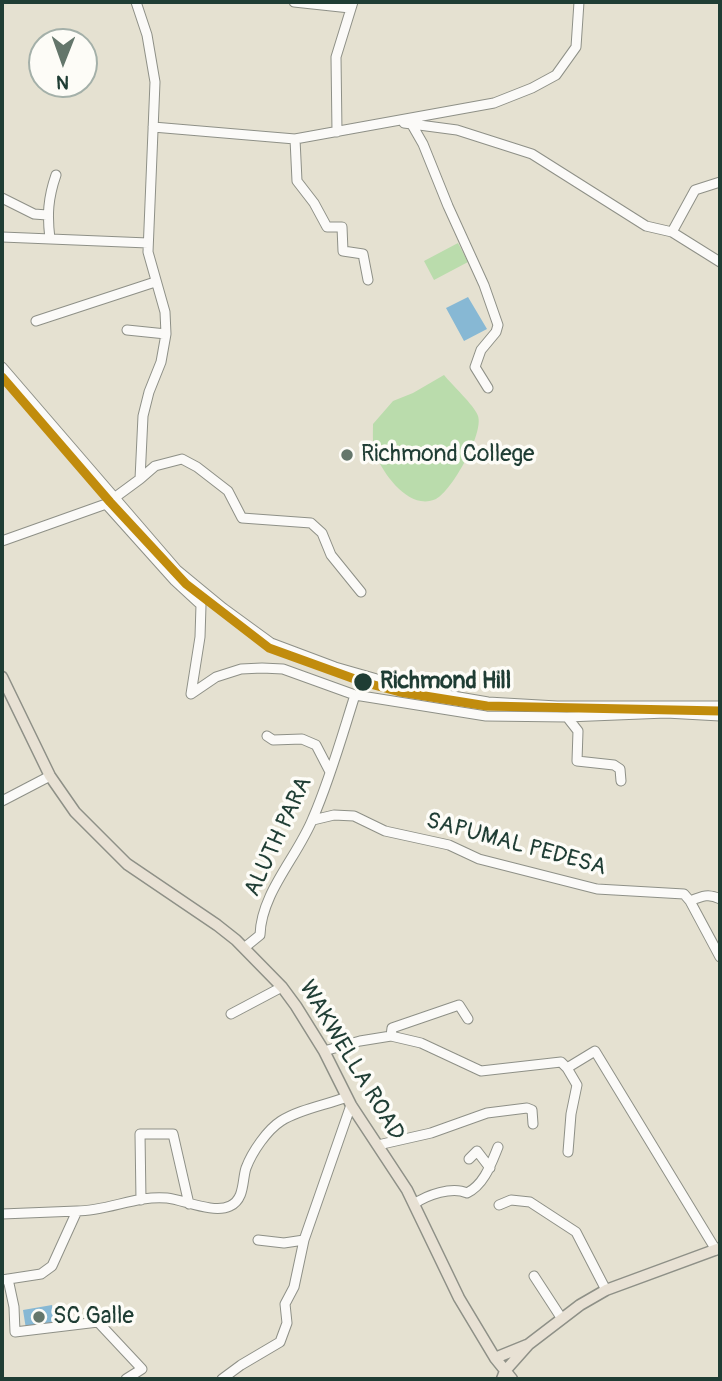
<!DOCTYPE html>
<style>
body{margin:0}
#map{position:relative;width:722px;height:1381px;overflow:hidden;background:#e5e1d1;font-family:Pangolin,sans-serif}
canvas{display:block}
.frame{position:absolute;inset:0;border:4px solid #1f3d34;pointer-events:none}
.north{position:absolute;left:28px;top:28px;width:70px;height:70px;box-sizing:border-box;background:#fdfcf7;border:2px solid #a4b0a9;border-radius:50%;rotate:181deg;font-size:19px;font-weight:700;line-height:28px;text-align:center;color:#1f3d34}
.north::after{content:'';display:block;margin:auto;width:24px;height:32px;background:#64766b;clip-path:polygon(50% 0,100% 100%,50% 72%,0 100%)}
</style>
<div id="map">
<canvas width="722" height="1381"></canvas>
<div class="frame"></div>
<div class="north">N</div>
</div>
<script>
const c = document.querySelector('canvas').getContext('2d');
c.lineJoin = 'round';
function fillPath(path, color) { c.fillStyle = color; c.fill(path, 'evenodd'); }
function trace(path, color, width, dash) { c.strokeStyle = color; c.lineWidth = width; c.lineCap = dash ? 'butt' : 'round'; c.setLineDash(dash || []); c.stroke(path); }
function label(font, color, halo, rows, align = 'center') {
  c.font = font + ' Pangolin,sans-serif'; c.lineWidth = 7; c.setLineDash([]); c.textBaseline = 'middle'; c.strokeStyle = halo; c.fillStyle = color; for (const [text, x, y, turn = 0] of rows) {
    c.save(); c.translate(x, y); c.rotate((+turn || 0) * Math.PI / 180); c.textAlign = isNaN(turn) ? turn : align; if (halo) c.strokeText(text, 0, 0); c.fillText(text, 0, 0); c.restore();
  }
}
fillPath(new Path2D(`
 M 458,243 L 468,262 L 434,280 L 424,261 Z
 M 444,375 C 452,385 474,405 478,416 C 484,433 452,491 436,499 C 410,511 385,476 376,456 C 372,447 373,434 373,424 L 393,401 L 413,393 Z`), '#badcac');
fillPath(new Path2D(`
 M 468,297 L 487,329 L 464,341 L 446,308 Z
 M 52,1305 L 55,1325 L 26,1329 L 23,1310 Z`), '#87b8d4');
const minor = new Path2D(`
 M 294,2 L 350,8
 M 404,123 L 457,130 L 532,154 L 646,226 L 672,232 L 720,262
 M 411,123 L 423,144 L 448,206 L 484,285 L 498,325 L 496,332 L 481,350 L 475,367 L 488,388
 M 153,127 L 295,139 L 494,103 L 532,88 L 556,75 L 576,47 L 579,2
 M 337,132 L 336,57 L 353,2
 M 295,139 L 297,181 L 314,203 L 327,227 L 342,227 L 343,251 L 363,254 L 368,280
 M 2,198 L 34,214 L 47,215
 M 672,232 L 695,190 L 720,182
 M 2,237 L 148,243
 M 50,239 C 47,215 48,198 56,175
 M 36,321 L 155,282
 M 127,330 L 166,334
 M 2,367 L 177,570 L 223,608 L 271,643 L 335,667 L 412,689 L 488,702 L 557,706 L 720,706
 M 140,479 L 155,466 L 182,459 L 197,467 L 228,491 L 242,518 L 311,523 L 322,533 L 331,555 L 361,592
 M 106,504 L 175,581 L 201,605 L 200,637 L 191,694 L 216,677 L 241,669 L 262,668 L 283,669 L 355,695 L 486,716 L 567,717 L 666,713 L 720,716
 M 2,541 L 106,504 L 140,479 L 143,416 L 149,392 L 161,362 L 166,334 L 165,312 L 148,252 L 155,82 L 147,35 L 136,2
 M 567,717 L 578,731 L 577,761 L 614,765 L 620,769 L 621,781
 M 267,736 L 273,740 L 302,739 L 316,745 L 330,772
 M 2,801 L 50,776
 M 313,820 L 334,815 L 354,816 L 385,831 L 449,845 L 479,859 L 597,889 L 684,894 L 690,901 L 720,957
 M 690,901 C 702,896 709,893 720,899
 M 244,948 L 260,935 C 261,893 298,856 313,818 C 330,779 342,736 355,695
 M 231,1014 L 282,987
 M 391,1036 L 392,1028 L 459,1005 L 468,1019
 M 324,1051 L 360,1041 L 391,1036 L 421,1043 L 481,1071 L 561,1062 L 567,1068 L 577,1085 L 571,1114 L 568,1152
 M 567,1068 L 595,1051 L 716,1250
 M 378,1145 L 431,1133 L 487,1113 L 527,1108 L 532,1110 L 533,1124
 M 469,1159 L 477,1151 L 490,1168
 M 141,1200 L 140,1134 L 173,1134 L 189,1204
 M 414,1204 C 427,1195 452,1186 467,1193 C 484,1185 491,1164 498,1147
 M 499,1205 L 511,1200 L 530,1202 L 576,1232 L 606,1290
 M 2,1214 L 77,1211
 M 258,1240 L 284,1243 L 304,1240
 M 534,1276 L 562,1319
 M 8,1279 L 14,1307 L 15,1332 L 98,1322 L 142,1369 L 126,1379
 M 2,1280 L 41,1274 L 52,1266 L 77,1211 C 108,1211 137,1195 167,1198 C 184,1200 214,1214 230,1206 C 245,1199 242,1180 246,1168 C 252,1152 267,1130 281,1121 C 300,1109 326,1105 347,1097
 M 222,1379 L 241,1365 L 280,1342 L 287,1323 L 285,1304 L 294,1287 L 304,1240 L 351,1105`);
const major = new Path2D(`
 M 2,677 L 50,776 L 75,812 L 127,864 L 217,925 L 236,940 L 282,987 L 296,1006 L 324,1051 L 351,1105 L 407,1190 L 459,1298 L 495,1358 L 512,1379
 M 495,1358 L 527,1345
 M 502,1379 L 505,1371 L 529,1344 L 580,1305 L 606,1290 L 720,1248`);
trace(minor, '#8e9087', 11);
trace(major, '#8e9087', 13);
trace(minor, '#fbfaf8', 9);
trace(major, '#e8e1d4', 10);
trace(new Path2D(`
 M 2,377 L 110,502 L 186,584 L 269,648 L 363,682 L 400,692 L 487,706 L 720,711`), '#c18c0d', 9);
for (const [x, y, r, color] of [
 [347,455,7,"#64766b"],
 [363,682,10,"#1f3d34"],
 [39,1317,7,"#64766b"]
]) { const dot = new Path2D(); dot.arc(x, y, r, 0, 2 * Math.PI); c.fillStyle = color; c.fill(dot); trace(dot, '#fdfcf7', 2.5); }
label('23px', '#1f3d34', '#fdfcf7', [
 ["Richmond College",361,455],
 ["SC Galle",53,1317]
], 'left');
label('bold 23px', '#1f3d34', '#fdfcf7', [
 ["Richmond Hill",380,682]
], 'left');
label('23px', '#1f3d34', '#fdfcf7', [
 ["ALUTH PARA",279,837,-65],
 ["SAPUMAL PEDESA",516,845,15],
 ["WAKWELLA ROAD",351,1061,59]
]);
</script>
